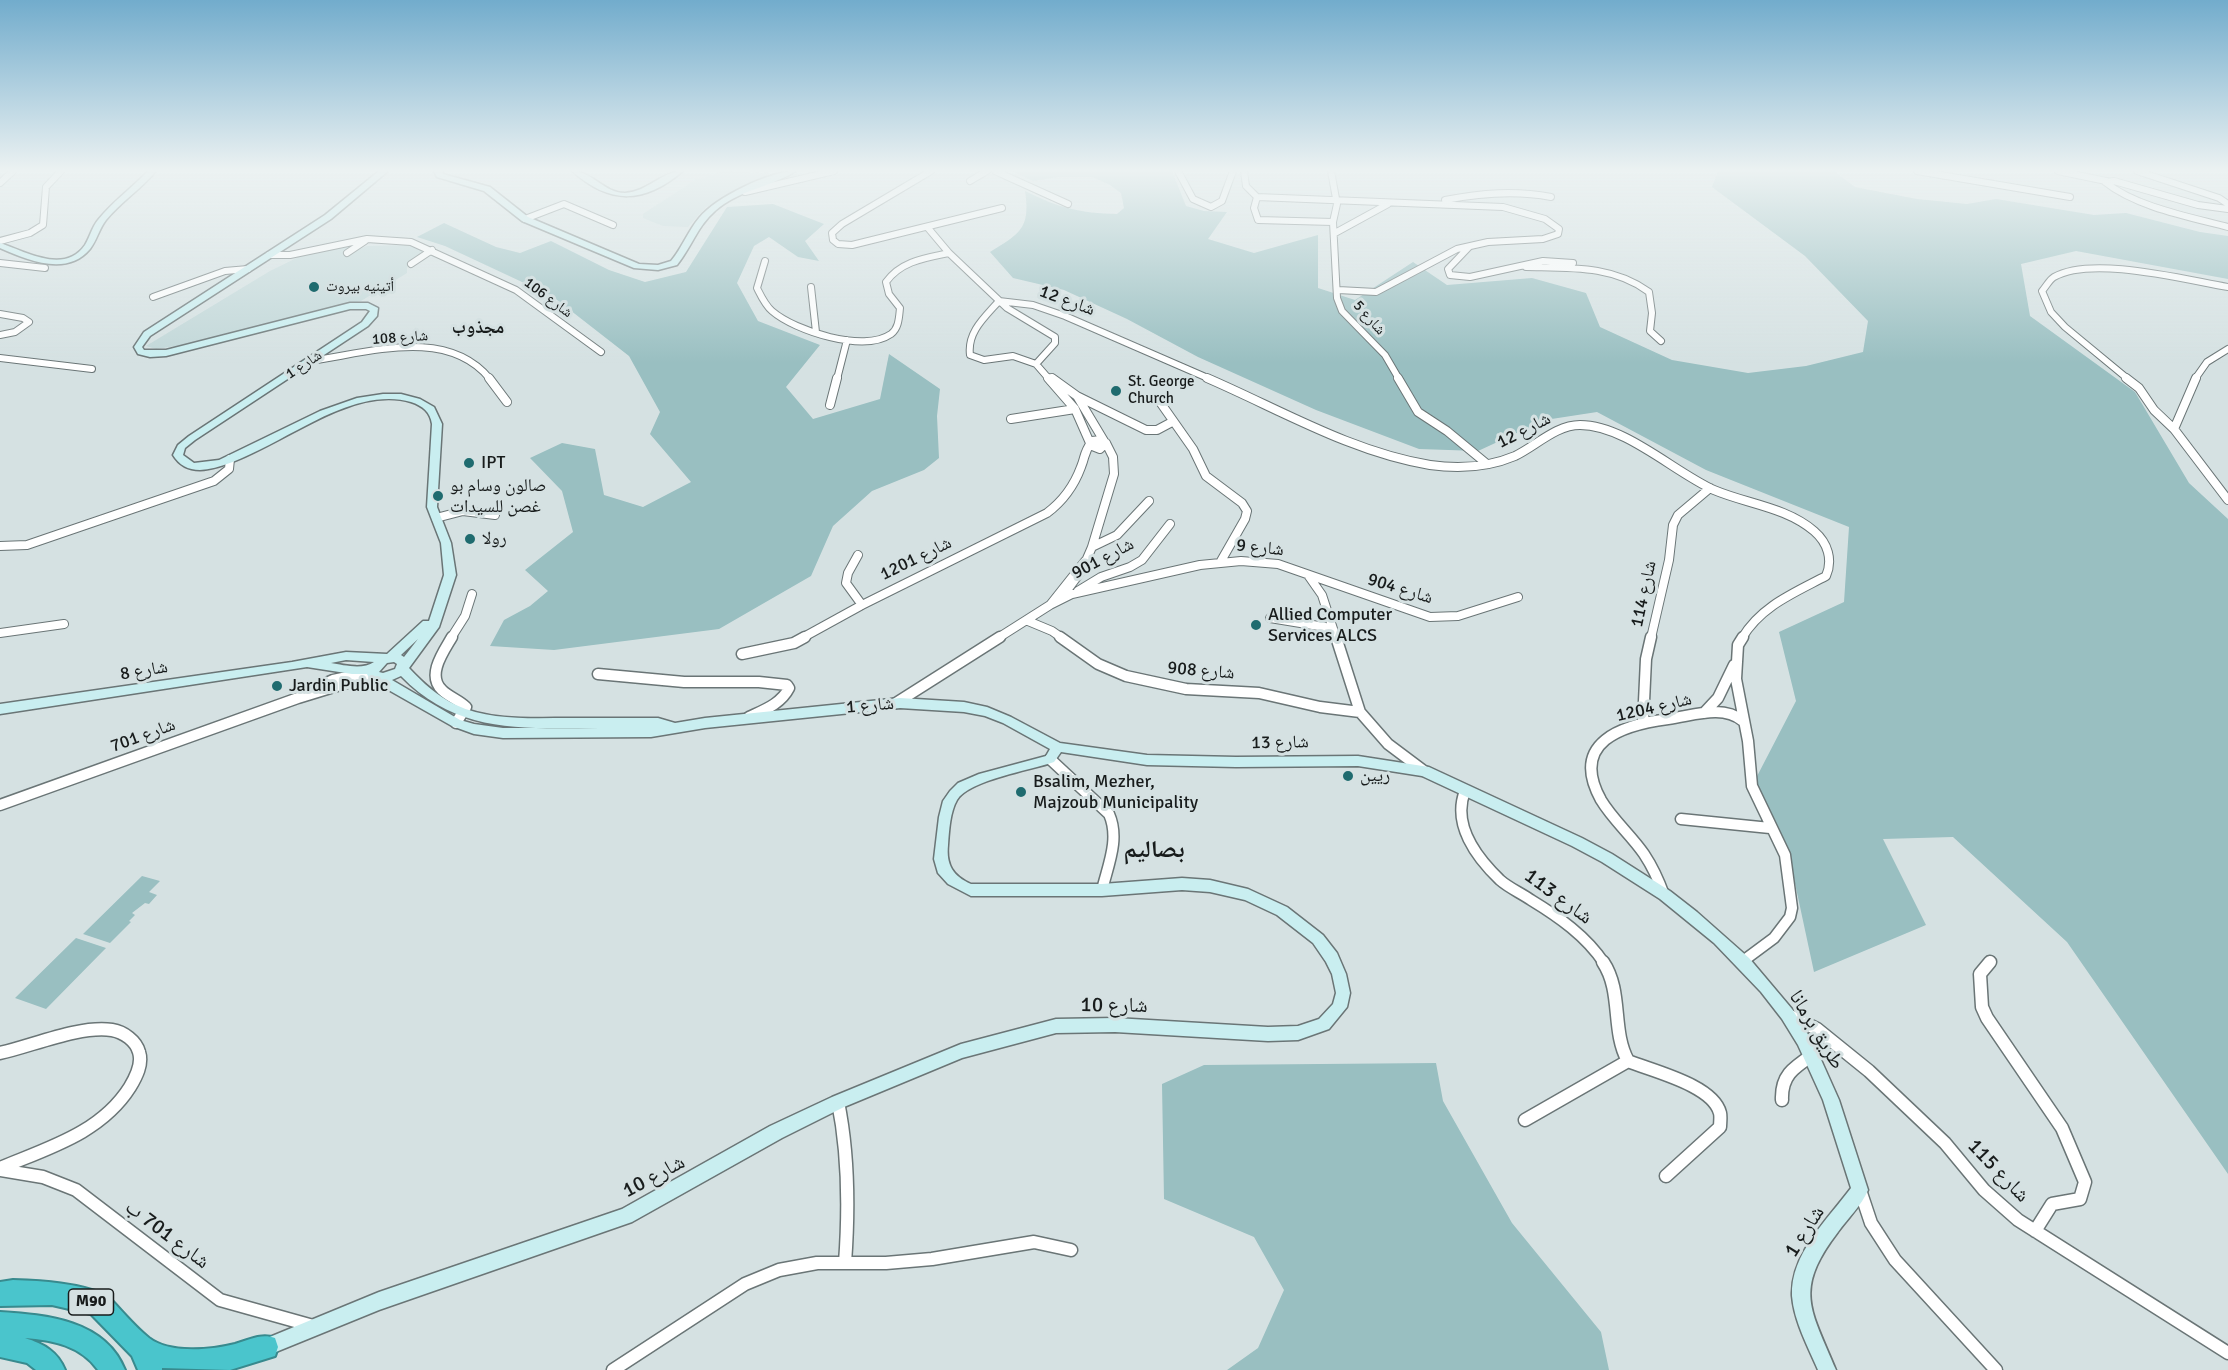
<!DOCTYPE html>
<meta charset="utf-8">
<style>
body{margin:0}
canvas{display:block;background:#d5e1e2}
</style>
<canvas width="2228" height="1370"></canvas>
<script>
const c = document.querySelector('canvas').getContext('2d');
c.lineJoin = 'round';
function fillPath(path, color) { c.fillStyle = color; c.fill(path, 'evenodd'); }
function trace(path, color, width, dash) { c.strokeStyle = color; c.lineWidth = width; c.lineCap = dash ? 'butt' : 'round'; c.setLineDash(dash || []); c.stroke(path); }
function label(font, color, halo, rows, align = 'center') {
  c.font = font + ' Signika,"Noto Naskh Arabic",sans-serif'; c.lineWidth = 6; c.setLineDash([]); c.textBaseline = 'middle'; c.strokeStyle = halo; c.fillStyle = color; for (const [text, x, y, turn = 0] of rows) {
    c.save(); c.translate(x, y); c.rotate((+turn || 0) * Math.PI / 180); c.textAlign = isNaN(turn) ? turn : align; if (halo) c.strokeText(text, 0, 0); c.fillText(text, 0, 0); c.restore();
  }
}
fillPath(new Path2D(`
 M 724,171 L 768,173 L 767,180 L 732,194 L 705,208 L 688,227 L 663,226 L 643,218 L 643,214 L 695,180 Z
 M 366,239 L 347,254 L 367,246 L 407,245 L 427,251 L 407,267 L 407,273 L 361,301 L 189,344 L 156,349 L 146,346 L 270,271 L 311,251 Z`), '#c1d7d8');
fillPath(new Path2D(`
 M 1012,171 L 1172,171 L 1186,206 L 1204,211 L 1227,212 L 1208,239 L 1254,253 L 1318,235 L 1318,288 L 1355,300 L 1413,262 L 1447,285 L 1532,278 L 1586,293 L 1600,327 L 1672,360 L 1748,373 L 1806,366 L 1863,352 L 1868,321 L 1805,256 L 1712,187 L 1718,171 L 1834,171 L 1855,187 L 1917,199 L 1967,204 L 1996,199 L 2094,215 L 2126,213 L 2200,232 L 2228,236 L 2228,279 L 2076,251 L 2021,264 L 2030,316 L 2135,392 L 2189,483 L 2228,519 L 2228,1174 L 2067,942 L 1953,837 L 1883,839 L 1926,925 L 1814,972 L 1790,860 L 1753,784 L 1796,701 L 1779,632 L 1844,602 L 1849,527 L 1706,470 L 1597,412 L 1545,420 L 1478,451 L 1419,449 L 1316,410 L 1198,357 L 1127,319 L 1064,290 L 1013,278 L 990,252 C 1019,234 1031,229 1025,191 C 1059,208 1080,213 1117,214 L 1124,208 L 1121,193 L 1110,185 L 1092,177 L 1058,177 L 1033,181 Z
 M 773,204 L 824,224 L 805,241 L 819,261 L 798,257 L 769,237 L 754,246 L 737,283 L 758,321 L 820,345 L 786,387 L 813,419 L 880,399 L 889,354 L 940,389 L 937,416 L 939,458 L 924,470 L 872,491 L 833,526 L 811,576 L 719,629 L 554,650 L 490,646 L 504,620 L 530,606 L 548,591 L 525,570 L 573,532 L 562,491 L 530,458 L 562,443 L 595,449 L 604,495 L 643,507 L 691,482 L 650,434 L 660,412 L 629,356 L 552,296 L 445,246 L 417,237 L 444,223 L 496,247 L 520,253 L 551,241 L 609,270 L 645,282 L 686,272 L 727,207 Z
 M 142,876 L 160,881 L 149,892 L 157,895 L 149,904 L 145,903 L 132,913 L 135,915 L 129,921 L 131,922 L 110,943 L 83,934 Z
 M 76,938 L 106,948 L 46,1009 L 15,998 Z
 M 1436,1063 L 1443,1101 L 1512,1223 L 1601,1332 L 1609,1370 L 1227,1370 L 1258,1348 L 1284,1290 L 1254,1237 L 1164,1199 L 1162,1084 L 1204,1065 Z`), '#99bfc1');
const streetFar3 = new Path2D(`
 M 931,171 L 842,224 L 832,233 L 833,240 L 838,244 L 852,245 L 1002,208
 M 995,171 L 1068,204
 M 1178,171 L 1193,199 L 1211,207 L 1222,201 L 1233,171
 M 1244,171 L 1246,186 L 1257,197 L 1503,207 L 1545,219 L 1559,229 L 1558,234 L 1543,239 L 1488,242 L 1457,249 L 1376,292 L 1338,290
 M 1331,171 L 1337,204 L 1333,222 L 1337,298 L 1342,311 L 1385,355 L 1399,379
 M 1917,171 L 2070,197
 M 2058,171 L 2106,181
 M 2137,171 L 2219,198 L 2228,204
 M 970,181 L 987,171
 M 0,183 L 13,171
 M 745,192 L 834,171
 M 1257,197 L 1254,208 L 1258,220 L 1333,222
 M 1445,200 C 1481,193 1515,190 1551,197
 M 2228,209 L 2198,205 L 2114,181 L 2105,182 C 2136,207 2190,217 2228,227
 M 525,219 L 564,204 L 613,225
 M 928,228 L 949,253 L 1007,308 L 1055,337 L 1055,343 L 1036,364 L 1049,379
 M 1335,233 L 1388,204
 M 0,241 L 30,233 L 43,225 L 46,187 L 61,171
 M 1469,247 L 1448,269 L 1450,275 L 1470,277 L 1543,261 L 1573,263
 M 347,253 L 365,241
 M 269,255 L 290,255 L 367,239 L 411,242 L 516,290 L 601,352
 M 765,261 L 757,288 C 761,296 765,305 772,311 C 795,331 864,353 891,334 C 899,328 899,317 900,308 L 889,294 L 886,282 C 901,261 925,258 949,253
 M 0,263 L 45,268
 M 411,264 L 432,250
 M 1526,267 C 1569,268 1613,265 1649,292 L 1652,313 L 1650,331 L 1661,341
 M 811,287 L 816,332
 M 153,297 L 225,271 L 248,269
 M 999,301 L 1033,305 L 1065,316 L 1210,379
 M 999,301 C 985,317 967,332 970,355 L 984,360 L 1013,356 L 1036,364
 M 0,314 L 23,318 L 29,322 L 15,332 L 0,335
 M 0,358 L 92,369
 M 310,361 C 368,353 447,326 490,379
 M 837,379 L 847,340
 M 2128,379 L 2065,327 L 2051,312 L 2042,291 C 2046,287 2049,280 2054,277 C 2092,255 2186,280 2228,287
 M 2195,379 L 2207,362 L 2228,349`);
const streetFar2 = new Path2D(`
 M 489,378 L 507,402
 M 1048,378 L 1075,409 L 1090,443
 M 1052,378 L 1077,396 L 1104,441
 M 1207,378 C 1279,409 1351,452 1430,465 C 1458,469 1489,467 1515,456 C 1536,446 1556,425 1580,425 C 1625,425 1674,472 1714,490 C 1747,504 1786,507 1814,531 C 1828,543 1833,560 1826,576 C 1794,593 1761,606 1742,638
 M 1398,378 L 1418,412 L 1447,431 L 1487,464
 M 2126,378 L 2139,388 L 2154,410 L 2174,429 L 2228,500
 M 1077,396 L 1146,430 L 1157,430 L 1172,422
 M 1160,402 L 1193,449 L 1206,476 L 1242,503 L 1247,511 L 1245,519 L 1221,561
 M 830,405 L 837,378
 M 1011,419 L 1075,409
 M 2174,429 L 2196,378
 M 436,518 L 463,511 L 495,515
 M 0,546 L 27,545 L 214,481 L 229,469 L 230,459
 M 1092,547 L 1117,535 L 1149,501
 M 858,555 L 848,573 L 846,583 L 862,605
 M 1308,575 L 1322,595 L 1336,638
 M 1078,591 L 1101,577 L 1130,567 L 1142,560 L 1170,524
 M 1062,597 L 1082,570 L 1092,547 L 1114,474 L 1113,457 L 1106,443
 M 1050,605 L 1072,594 L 1200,565 L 1241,561 L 1278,564 L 1430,617 L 1458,616 L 1518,597
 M 1270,618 L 1331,628
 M 1028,621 L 1052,631 L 1062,638
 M 0,633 L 64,624
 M 451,638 L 465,616 L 472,594
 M 802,638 L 862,605 L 1047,513 C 1063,501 1074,486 1081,467 C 1086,455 1083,454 1092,441 L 1101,440 L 1106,443 L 1100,449 L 1090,445
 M 998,638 L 1050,605 L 1085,561
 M 1651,638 L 1669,560 L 1673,525 L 1678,515 L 1710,488`);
const streetFar1 = new Path2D(`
 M 452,637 C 444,651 426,675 442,690 C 449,697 459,700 466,707 L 456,723
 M 1060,637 L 1098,664 L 1126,676 L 1186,689 L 1259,693 L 1320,707 L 1360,712
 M 1336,637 L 1360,712 L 1388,744 L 1424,771
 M 1743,637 L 1738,645 L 1736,679 L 1748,741 L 1752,786 L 1785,855 L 1792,908 L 1790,917 L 1774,938 L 1743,961
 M 742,654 L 794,643 L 805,637
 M 598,674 L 684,682 L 759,682 L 787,685 L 789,688 C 781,704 764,710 749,717
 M 313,689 L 333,680 L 357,675
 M 896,703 L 1000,637
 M 1704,713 L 1718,698 L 1734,665
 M 1643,723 L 1646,659 L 1651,637
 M 1050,759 L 1109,814 C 1120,839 1108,865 1102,890
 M 1465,791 C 1452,824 1476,857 1500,880 C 1509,888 1521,893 1531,900 C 1559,917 1586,936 1604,963
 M 0,805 L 298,698 L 373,675
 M 1681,819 L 1770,828
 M 1664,895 C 1659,881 1652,866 1644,854 C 1631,835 1613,820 1601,800 C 1569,742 1622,725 1668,719 C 1693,716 1722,704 1743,721`);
const street = new Path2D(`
 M 1603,962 C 1623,992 1611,1030 1628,1061 C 1652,1071 1713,1085 1720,1113 C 1721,1117 1720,1123 1720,1127 L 1666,1176
 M 1990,962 L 1980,974 L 1982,1007 L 1987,1018 L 2062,1128 L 2085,1182 L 2080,1199 L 2052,1204 L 2035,1231
 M 1788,1015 L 1817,1029 L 1869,1071 L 1945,1143 L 1984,1190 L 2018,1220 L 2228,1353
 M 0,1053 C 32,1046 80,1025 112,1030 C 124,1032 136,1041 139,1052 C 143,1064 136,1077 130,1087 C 101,1133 48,1148 0,1168
 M 1782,1100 C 1781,1076 1793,1068 1811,1056
 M 838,1102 C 849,1156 849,1209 845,1263
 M 1525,1120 L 1628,1061
 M 0,1170 L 43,1177 L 76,1190 L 220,1300 L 313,1326
 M 1860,1190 L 1871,1223 L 1895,1260 L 1996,1370
 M 613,1370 L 745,1284 L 779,1270 L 817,1263 L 886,1263 L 932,1259 L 1034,1242 L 1071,1250`);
const secondary = new Path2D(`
 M 148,171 L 156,171 C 141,189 121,202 106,220 C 99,229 97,240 90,249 C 67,277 27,260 0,248 L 0,243 C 25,251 64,275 85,245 C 90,237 92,227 98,220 C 112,202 132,188 148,171 Z
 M 379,171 L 388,171 L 331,219 L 150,336 L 142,347 L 144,350 L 166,350 L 350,303 L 368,303 L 378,308 L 377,316 L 368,326 L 195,440 L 185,448 L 183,455 L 194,463 L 219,460 L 320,411 L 357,398 L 383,394 L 401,394 L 420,399 L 434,407 L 442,424 L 437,507 L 451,543 L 456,575 L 439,627 L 409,668 C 423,683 437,696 456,705 C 490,721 533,718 570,718 C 599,718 629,718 658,718 L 675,723 L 705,718 L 900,698 L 964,702 L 987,707 L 1011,717 L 1060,743 L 1147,755 L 1236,757 L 1358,756 L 1429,767 L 1582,838 L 1612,854 L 1670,891 L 1697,912 L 1749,958 L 1792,1009 L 1814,1044 L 1839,1100 L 1868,1190 C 1862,1205 1848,1218 1838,1232 C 1793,1291 1811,1309 1836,1370 L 1818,1370 C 1808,1347 1794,1321 1792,1296 C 1790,1254 1828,1219 1851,1188 L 1823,1100 L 1798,1045 L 1782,1019 L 1761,992 L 1714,943 L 1660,899 L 1602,862 L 1572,846 L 1422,776 L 1358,766 L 1236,767 L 1147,765 L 1061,752 L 1054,762 C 1032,770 969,780 957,800 C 950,812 949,831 948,845 C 946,865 953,876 971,884 L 1102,884 L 1182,878 L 1210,880 L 1248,889 L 1287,907 L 1323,935 L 1337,953 L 1346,974 L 1350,993 L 1347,1007 L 1329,1029 L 1298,1040 L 1268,1041 L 1115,1032 L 1056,1033 L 962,1058 L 844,1107 L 782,1138 L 632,1222 L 379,1310 L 266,1356 L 260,1353 L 257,1347 L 260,1341 L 379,1292 L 622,1209 L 770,1126 L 832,1097 L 961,1044 L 1056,1019 L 1115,1018 L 1268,1027 L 1298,1026 L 1319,1019 L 1333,1004 L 1336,993 L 1332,974 L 1326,962 L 1313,943 L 1277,915 L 1245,900 L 1210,892 L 1182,890 L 1102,896 L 971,896 L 948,884 L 938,873 L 934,859 L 939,817 L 943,801 L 950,791 L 958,783 L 979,774 L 1046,756 L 1050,749 L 1003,723 L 985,716 L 964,712 L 900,708 L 705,728 L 651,737 L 503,738 L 474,734 L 452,726 L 385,688 L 380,681 L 369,678 L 367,674 L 352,674 L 307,667 L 0,714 L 0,704 L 292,662 L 346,652 L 387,654 L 423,621 L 429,621 L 444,575 L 441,543 L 427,507 L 432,424 C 430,412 423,406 411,402 C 388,395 361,401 339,410 C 301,424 237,469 200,470 C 188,470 179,465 173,455 L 178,445 L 189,436 L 362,322 L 370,311 L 366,309 L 350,309 L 166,356 L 150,357 L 138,354 L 134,347 L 144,332 L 325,215 ZM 418,639 L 404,657 L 401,655 ZM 346,660 L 374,662 C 363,670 343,665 331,663 ZM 394,662 L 397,664 L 395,669 L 383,673 L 379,672 L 387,663 ZM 401,676 C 458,735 524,728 600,728 L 503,728 L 474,724 L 460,720 L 392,680 Z
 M 434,171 L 442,171 L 443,174 L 490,187 L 528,217 L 639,264 L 658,265 L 671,261 C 682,248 688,231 699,218 C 716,197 770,171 796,171 C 771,187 738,190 715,211 C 698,225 691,248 677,265 L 658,270 L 634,268 L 522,221 L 484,191 L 437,177 Z
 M 572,171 C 592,171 604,193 625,193 C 647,192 662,171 683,171 C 644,204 610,205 572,171 Z`);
const highway = new Path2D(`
 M 13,1280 C 45,1281 77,1283 107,1295 C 120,1309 134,1326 149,1338 C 170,1354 211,1350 235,1344 C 249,1340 261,1333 275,1338 L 278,1347 L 275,1356 L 230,1370 L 162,1368 L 162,1370 L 138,1370 L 132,1356 L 91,1314 L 52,1305 L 0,1306 L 0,1282 Z
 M 0,1312 C 47,1315 105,1320 125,1370 L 98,1370 C 81,1346 53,1340 25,1338 C 44,1344 58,1352 65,1370 L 36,1370 L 27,1363 L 0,1357 Z`);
trace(streetFar3, '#6a7576', 8);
trace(streetFar2, '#6a7576', 10);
trace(streetFar1, '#6a7576', 13);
trace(street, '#6a7576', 15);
trace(secondary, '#6a7576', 3);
trace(highway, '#388a8e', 4);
trace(streetFar3, '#fff', 6);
trace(streetFar2, '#fff', 8);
trace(streetFar1, '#fff', 10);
trace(street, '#fff', 12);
fillPath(secondary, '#c9eef0');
fillPath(highway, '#4ac5cc');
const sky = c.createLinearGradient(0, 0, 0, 363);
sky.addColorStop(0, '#72accc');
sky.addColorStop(0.47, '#ecf2f2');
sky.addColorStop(1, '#ecf2f200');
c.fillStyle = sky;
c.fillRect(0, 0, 2228, 363);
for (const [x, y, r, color] of [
 [314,287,6,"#1f6b6f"],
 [1116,391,6,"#1f6b6f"],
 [469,463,6,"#1f6b6f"],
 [438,496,6,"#1f6b6f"],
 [470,539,6,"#1f6b6f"],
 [1256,625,6,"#1f6b6f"],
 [277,686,6,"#1f6b6f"],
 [1348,776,6,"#1f6b6f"],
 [1021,792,6,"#1f6b6f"]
]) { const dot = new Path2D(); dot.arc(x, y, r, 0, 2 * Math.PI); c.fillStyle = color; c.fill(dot); trace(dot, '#d5e1e2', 2); }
label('15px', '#181c1c', '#d5e1e2', [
 ["أتينيه بيروت",326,287],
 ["St. George",1128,382],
 ["Church",1128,399]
], 'left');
label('15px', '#181c1c', '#d5e1e2', [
 ["شارع 106",548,298,37],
 ["شارع 5",1369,318,48],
 ["شارع 108",400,338,-4],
 ["شارع 1",304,365,-33]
]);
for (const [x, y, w] of [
 [91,1302,45]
]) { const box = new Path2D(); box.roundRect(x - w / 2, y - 13, w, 26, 4.5); c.fillStyle = '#d5e1e2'; c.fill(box); trace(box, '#181c1c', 1.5); }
label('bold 16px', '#181c1c', null, [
 ["M90",91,1302]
]);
label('18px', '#181c1c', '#d5e1e2', [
 ["شارع 12",1067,301,20],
 ["شارع 12",1524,431,-27],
 ["شارع 9",1260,548,6],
 ["شارع 1201",916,559,-26],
 ["شارع 901",1103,559,-28],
 ["شارع 904",1400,589,17],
 ["شارع 114",1644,594,-78],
 ["شارع 8",144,671,-9],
 ["شارع 908",1201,671,5],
 ["شارع 1",870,706,-5],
 ["شارع 1204",1654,708,-13],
 ["شارع 701",143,736,-20],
 ["شارع 13",1280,743,-1]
]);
label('bold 18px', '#181c1c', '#d5e1e2', [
 ["مجذوب",478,328]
]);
label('18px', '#181c1c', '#d5e1e2', [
 ["IPT",481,463],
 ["صالون وسام بو",450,486],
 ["غصن للسيدات",450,507],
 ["رولا",482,539],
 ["Allied Computer",1268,615],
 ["Services ALCS",1268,636],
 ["Jardin Public",289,686],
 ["ريين",1360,776],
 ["Bsalim, Mezher,",1033,782],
 ["Majzoub Municipality",1033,803]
], 'left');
label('21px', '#181c1c', '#d5e1e2', [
 ["شارع 113",1558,897,36],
 ["شارع 10",1114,1006,1],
 ["طريق برمانا",1816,1030,59],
 ["شارع 115",1998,1171,46],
 ["شارع 10",654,1177,-28],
 ["شارع 1",1805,1232,-58],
 ["شارع 701 ب",167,1235,37]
]);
label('bold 24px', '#181c1c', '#d5e1e2', [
 ["بصاليم",1154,851]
]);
</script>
